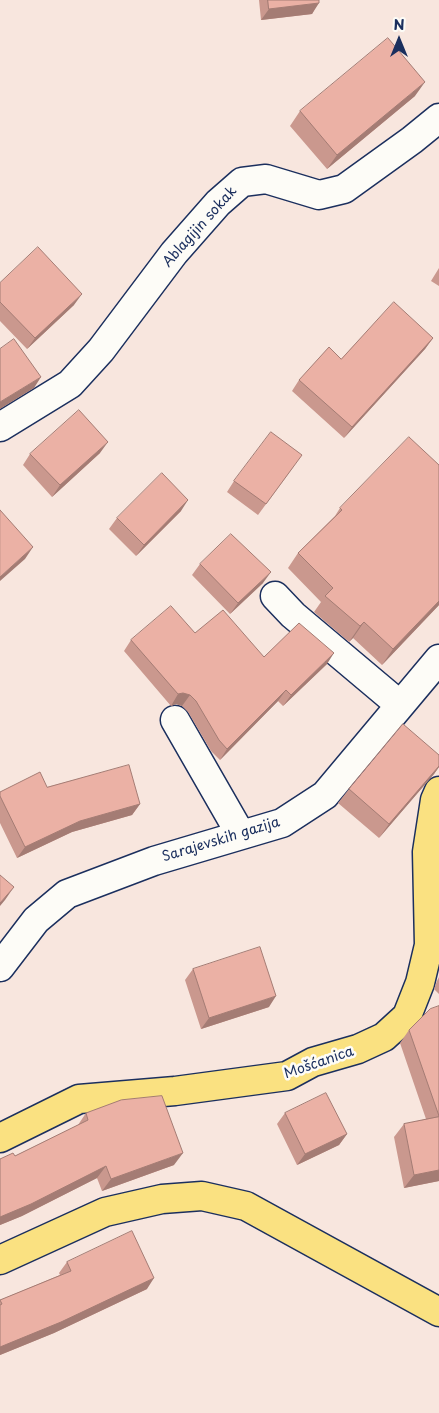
<!DOCTYPE html>
<meta charset="utf-8">
<style>
body{margin:0}
#map{position:relative;width:439px;height:1413px;overflow:hidden;background:#f8e6de;font-family:"Playpen Sans",sans-serif}
canvas{display:block}
.north{position:absolute;left:374px;top:15px;width:50px;height:50px;-webkit-text-stroke:4px #fdfcf7;paint-order:stroke;rotate:0deg;font-size:14px;font-weight:700;line-height:20px;text-align:center;color:#1b2f5e}
.north::after{content:'';display:block;margin:auto;width:18px;height:22px;background:#1b2f5e;clip-path:polygon(50% 0,100% 100%,50% 72%,0 100%)}
</style>
<div id="map">
<canvas width="439" height="1413"></canvas>
<div class="north">N</div>
</div>
<script>
const c = document.querySelector('canvas').getContext('2d');
c.lineJoin = 'round';
function trace(path, color, width, dash) { c.strokeStyle = color; c.lineWidth = width; c.lineCap = dash ? 'butt' : 'round'; c.setLineDash(dash || []); c.stroke(path); }
function fillPath(path, color) { c.fillStyle = color; c.fill(path, 'evenodd'); }
function label(font, color, halo, rows, align = 'center') {
  c.font = font + ' "Playpen Sans",sans-serif'; c.lineWidth = 5; c.setLineDash([]); c.textBaseline = 'middle'; c.strokeStyle = halo; c.fillStyle = color; for (const [text, x, y, turn = 0] of rows) {
    c.save(); c.translate(x, y); c.rotate((+turn || 0) * Math.PI / 180); c.textAlign = isNaN(turn) ? turn : align; if (halo) c.strokeText(text, 0, 0); c.fillText(text, 0, 0); c.restore();
  }
}
const minor = new Path2D(`
 M 0,427 L 70,384 L 101,350 L 174,253 L 218,203 L 242,182 L 266,179 L 319,195 L 344,189 L 412,140 L 439,118
 M 275,596 L 293,615 L 400,705
 M 175,720 L 241,835
 M 0,967 L 36,920 L 67,894 L 154,861 L 282,823 L 325,795 L 439,659`);
const major = new Path2D(`
 M 0,1138 L 79,1099 L 175,1091 L 287,1076 L 313,1062 L 358,1049 L 384,1037 L 407,1016 L 420,983 L 429,945 L 427,852 L 435,800 L 439,791
 M 0,1260 L 105,1212 L 162,1199 L 202,1196 L 246,1206 L 439,1312`);
trace(minor, '#1b2f5e', 31);
trace(major, '#1b2f5e', 31);
trace(minor, '#fdfcf7', 28);
trace(major, '#fae181', 28);
fillPath(new Path2D(`
 M 259,0 L 319,0 L 312,14 L 261,20 Z
 M 415,96 L 327,169 L 290,126 L 300,111 Z
 M 439,268 L 439,286 L 431,281 Z
 M 0,283 L 74,305 L 27,349 L 0,321 Z
 M 433,338 L 425,349 L 344,438 L 292,391 L 299,380 L 341,359 Z
 M 100,453 L 52,497 L 23,465 L 30,454 Z
 M 439,465 L 439,605 L 382,665 L 353,638 L 349,642 L 314,612 L 321,602 L 288,568 L 298,553 L 335,516 L 340,508 Z
 M 294,466 L 258,515 L 227,492 L 234,481 Z
 M 181,511 L 136,556 L 109,529 L 117,518 Z
 M 200,564 L 263,583 L 230,614 L 192,575 Z
 M 195,633 L 264,657 L 327,664 L 283,706 L 278,701 L 220,760 L 211,751 L 188,712 L 182,706 L 176,704 L 171,706 L 124,651 L 131,640 Z
 M 439,755 L 439,767 L 434,774 L 379,838 L 338,803 L 349,789 Z
 M 47,787 L 140,804 L 132,815 L 72,832 L 17,858 L 0,823 L 0,792 Z
 M 193,969 L 269,1007 L 201,1029 L 185,980 Z
 M 439,977 L 439,994 L 434,989 L 437,981 Z
 M 439,1006 L 439,1181 L 404,1188 L 394,1137 L 404,1124 L 426,1119 L 400,1043 L 409,1030 Z
 M 86,1113 L 174,1165 L 102,1191 L 97,1178 L 22,1216 L 0,1225 L 0,1159 L 15,1156 L 78,1125 Z
 M 285,1113 L 347,1134 L 339,1145 L 297,1165 L 277,1124 Z
 M 67,1262 L 147,1289 L 54,1333 L 0,1355 L 0,1300 L 60,1275 L 59,1273 Z`), '#ca988e');
fillPath(new Path2D(`
 M 319,3 L 312,14 L 261,20 L 269,9 Z
 M 425,82 L 415,96 L 327,169 L 337,155 Z
 M 82,294 L 74,305 L 27,349 L 35,338 Z
 M 433,338 L 425,349 L 344,438 L 352,427 Z
 M 41,377 L 34,388 L 0,409 L 0,402 Z
 M 108,442 L 100,453 L 52,497 L 60,485 Z
 M 188,500 L 181,511 L 136,556 L 144,545 Z
 M 33,547 L 25,559 L 0,581 L 0,577 Z
 M 271,572 L 263,583 L 230,614 L 238,603 Z
 M 439,601 L 439,605 L 382,665 L 393,649 Z
 M 364,622 L 353,638 L 349,642 L 360,626 Z
 M 334,653 L 327,664 L 283,706 L 291,695 Z
 M 286,690 L 278,701 L 220,760 L 227,749 Z
 M 183,693 L 190,695 L 182,706 L 176,704 L 171,706 L 178,694 Z
 M 439,766 L 439,767 L 434,774 L 379,838 L 389,824 Z
 M 140,804 L 132,815 L 72,832 L 17,858 L 25,847 L 80,821 Z
 M 14,887 L 5,900 L 0,906 L 0,903 Z
 M 276,996 L 269,1007 L 201,1029 L 209,1018 Z
 M 347,1134 L 339,1145 L 297,1165 L 305,1154 Z
 M 183,1153 L 174,1165 L 102,1191 L 111,1179 Z
 M 106,1166 L 97,1178 L 22,1216 L 0,1225 L 0,1217 Z
 M 439,1170 L 439,1181 L 404,1188 L 414,1175 Z
 M 154,1278 L 147,1289 L 54,1333 L 0,1355 L 0,1347 Z`), '#a47c74');
const building = new Path2D(`
 M 268,0 L 319,0 L 319,3 L 269,9 Z
 M 388,38 L 425,82 L 337,155 L 300,111 Z
 M 38,247 L 82,294 L 35,338 L 0,302 L 0,283 Z
 M 394,302 L 433,338 L 352,427 L 299,380 L 329,347 L 341,359 Z
 M 14,339 L 41,377 L 0,402 L 0,349 Z
 M 79,410 L 108,442 L 60,485 L 30,454 Z
 M 271,432 L 302,455 L 266,504 L 234,481 Z
 M 409,437 L 439,465 L 439,601 L 393,649 L 364,622 L 360,626 L 325,596 L 333,588 L 298,553 L 342,510 L 340,508 Z
 M 162,473 L 188,500 L 144,545 L 117,518 Z
 M 0,510 L 33,547 L 0,577 Z
 M 231,534 L 271,572 L 238,603 L 200,564 Z
 M 171,606 L 195,633 L 223,610 L 264,657 L 299,623 L 334,653 L 291,695 L 286,690 L 227,749 L 219,740 L 196,701 L 190,695 L 183,693 L 178,694 L 131,640 Z
 M 403,724 L 439,755 L 439,766 L 389,824 L 349,789 Z
 M 129,765 L 140,804 L 80,821 L 25,847 L 0,796 L 0,792 L 40,772 L 47,787 Z
 M 0,875 L 14,887 L 0,903 Z
 M 260,947 L 276,996 L 209,1018 L 193,969 Z
 M 439,1006 L 439,1116 L 409,1030 L 430,1009 Z
 M 326,1093 L 347,1134 L 305,1154 L 285,1113 Z
 M 162,1096 L 183,1153 L 111,1179 L 106,1166 L 31,1204 L 0,1217 L 0,1159 L 13,1153 L 15,1156 L 88,1120 L 86,1113 L 121,1100 Z
 M 439,1117 L 439,1170 L 414,1175 L 404,1124 Z
 M 132,1231 L 154,1278 L 61,1322 L 0,1347 L 0,1305 L 2,1304 L 0,1300 L 71,1271 L 67,1262 Z`);
fillPath(building, '#ebb1a5');
trace(building, '#a47c74', 1);
label('14px', '#1b2f5e', '#fdfcf7', [
 ["Ablagijin sokak",200,227,-48],
 ["Sarajevskih gazija",221,840,-17],
 ["Mošćanica",319,1063,-19]
]);
</script>
